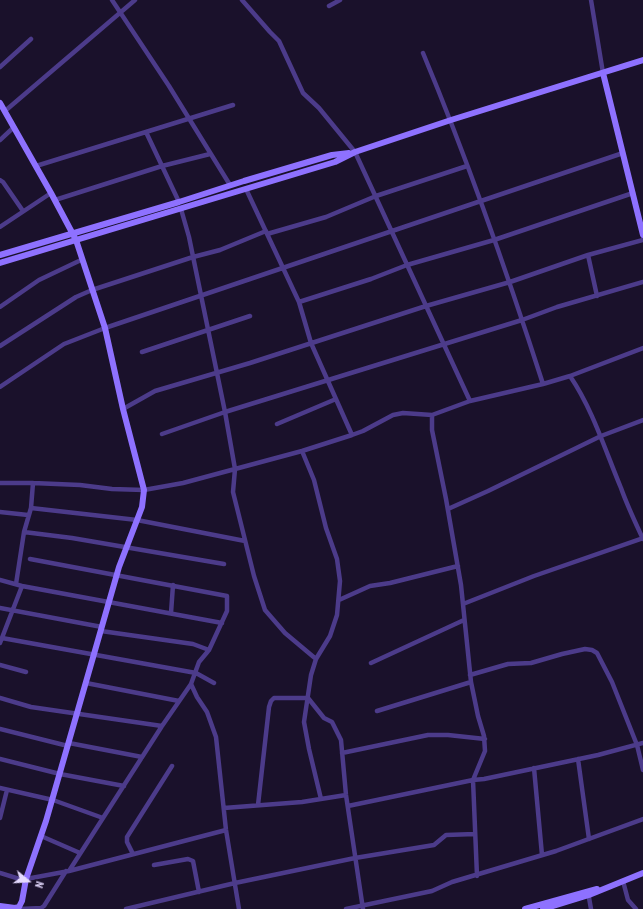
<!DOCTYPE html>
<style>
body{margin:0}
#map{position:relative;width:643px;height:909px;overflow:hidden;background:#1a112b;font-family:"PT Sans Narrow",sans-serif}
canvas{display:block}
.north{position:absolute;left:8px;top:861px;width:40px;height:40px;-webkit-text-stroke:3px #1a112b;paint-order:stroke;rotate:108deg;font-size:11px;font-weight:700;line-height:16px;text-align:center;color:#e5daff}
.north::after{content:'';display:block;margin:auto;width:14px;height:18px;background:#e5daff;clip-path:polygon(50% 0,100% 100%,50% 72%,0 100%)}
</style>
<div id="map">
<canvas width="643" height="909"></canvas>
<div class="north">N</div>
</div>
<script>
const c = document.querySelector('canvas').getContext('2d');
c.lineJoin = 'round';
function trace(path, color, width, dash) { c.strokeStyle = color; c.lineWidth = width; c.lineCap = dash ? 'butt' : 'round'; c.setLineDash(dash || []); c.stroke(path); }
trace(new Path2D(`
 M 112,0 L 169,86 L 230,185
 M 242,0 L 270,32 L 279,41 L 303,93 L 319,108 L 355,152 L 470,401
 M 591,0 L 603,73
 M 329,6 L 340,0
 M 423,53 C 468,161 507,272 543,384
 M 0,67 L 31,39
 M 5,111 L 135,0
 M 146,132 L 179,202
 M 0,140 L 14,127
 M 36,166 L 233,105
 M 0,180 L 3,182 L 23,211
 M 246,189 L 299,302 L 311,343 L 352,435
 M 55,200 L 162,166 L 210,154
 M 181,209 L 189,237 L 225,412 L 235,469 L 233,492 L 254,576 L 265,610 L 285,633 L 316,659
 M 0,227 L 51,193
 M 267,234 L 326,217 L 376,196 L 467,166
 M 588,255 L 597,296
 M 299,302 L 371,279 L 407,265 L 494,240 L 633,193
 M 0,307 L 39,280 L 81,260
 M 0,346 L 76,297 L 92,290 L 193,257 L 220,250 L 266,231
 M 142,352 L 250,316
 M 570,376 C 593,410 605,450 621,488 C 627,505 635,522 643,539
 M 0,387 L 64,344 L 105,328 L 623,153
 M 123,409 L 155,391 L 250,363 L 426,306 L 510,282 L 588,255 L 643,240
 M 432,415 L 432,430 L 446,499 L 461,585 L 471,682 L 478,716 L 484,736 L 485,751 L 473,780 L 477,876
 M 277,424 L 336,399
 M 162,434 L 225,412 L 522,320 L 557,307 L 643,282
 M 302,451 L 314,480 L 326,528 L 337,559 L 340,581 L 337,615 L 330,636 L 316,659 L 311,675 L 304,722 L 309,749 L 321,799
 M 0,483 L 33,483 L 80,485 L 112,489 L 144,490 L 183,483 L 302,451 L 352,435 L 363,431 L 393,415 L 403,413 L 432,415 L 470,401 L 543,384 L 570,376 L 643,348
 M 31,508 L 137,520 L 245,541
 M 448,509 L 488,491 L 601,436 L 643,420
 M 0,512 L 28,515
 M 24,532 L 72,538 L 224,564
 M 30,559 L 227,596 L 227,611 L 209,650 L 199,662 L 191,684 L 197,697 L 207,712 L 216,737 L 226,830 L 239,909
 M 0,580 L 22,586 L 222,623
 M 16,584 L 24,532 L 31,508 L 33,483
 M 339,600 L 370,586 L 390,583 L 458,566
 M 463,604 L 534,576 L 643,538
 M 0,608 L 102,627
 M 171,613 L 173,585
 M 101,631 L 193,644 L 209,650
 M 2,638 L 196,673 L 214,683
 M 0,643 L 22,586
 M 371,663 L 464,620
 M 0,665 L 26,672
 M 470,675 L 508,664 L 531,663 L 562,654 L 585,649 L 592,650 L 597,653 L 612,682 L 637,745 L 643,770
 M 86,683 L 179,701
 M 0,698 L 31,707 L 162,726
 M 377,711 L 471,682
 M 0,729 L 68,746
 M 69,743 L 142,757
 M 342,753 L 428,735 L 448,735 L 485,739
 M 0,759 L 60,774 L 124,786
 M 578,759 L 589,839
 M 534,768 L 542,855
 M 0,788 L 53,800 L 103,818
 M 258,805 L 269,707 L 271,701 L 274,698 L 308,698 L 324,718 L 332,722 L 341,740 L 346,795 L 363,909
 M 348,806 L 473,780 L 484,779 L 598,755 L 643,743
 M 224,808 L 302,802 L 346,795
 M 0,818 L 7,790
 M 41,836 L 80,853
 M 133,854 L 127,842 L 127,837 L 172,766
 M 154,865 L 188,859 L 193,861 L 199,892
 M 69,871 L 162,726 L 191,684
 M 0,873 L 26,881
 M 26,879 L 69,871 L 226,830
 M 623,881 L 628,900 L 636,909
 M 588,892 L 591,909
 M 20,909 L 41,908 L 44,906 L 66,871
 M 126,909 L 235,883 L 355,858 L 434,845 L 446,835 L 475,834
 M 346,909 L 432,891 L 452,882 L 556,851 L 643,819`), '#4c3b8a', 4.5);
trace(new Path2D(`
 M 603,73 L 643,235
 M 0,103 L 51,193 L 76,240 L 105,328 L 123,409 L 144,490 L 142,507 L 119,567 L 46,821 L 26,879 L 22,901 L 19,907 L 15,908 L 0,906
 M 0,255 L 179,202 L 244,181 L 332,155 L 349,153
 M 0,263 L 335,162 L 355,152 L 451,120 L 643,60
 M 525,909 L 597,889
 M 543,909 L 589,895 L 643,873`), '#8e71ff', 6);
</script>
